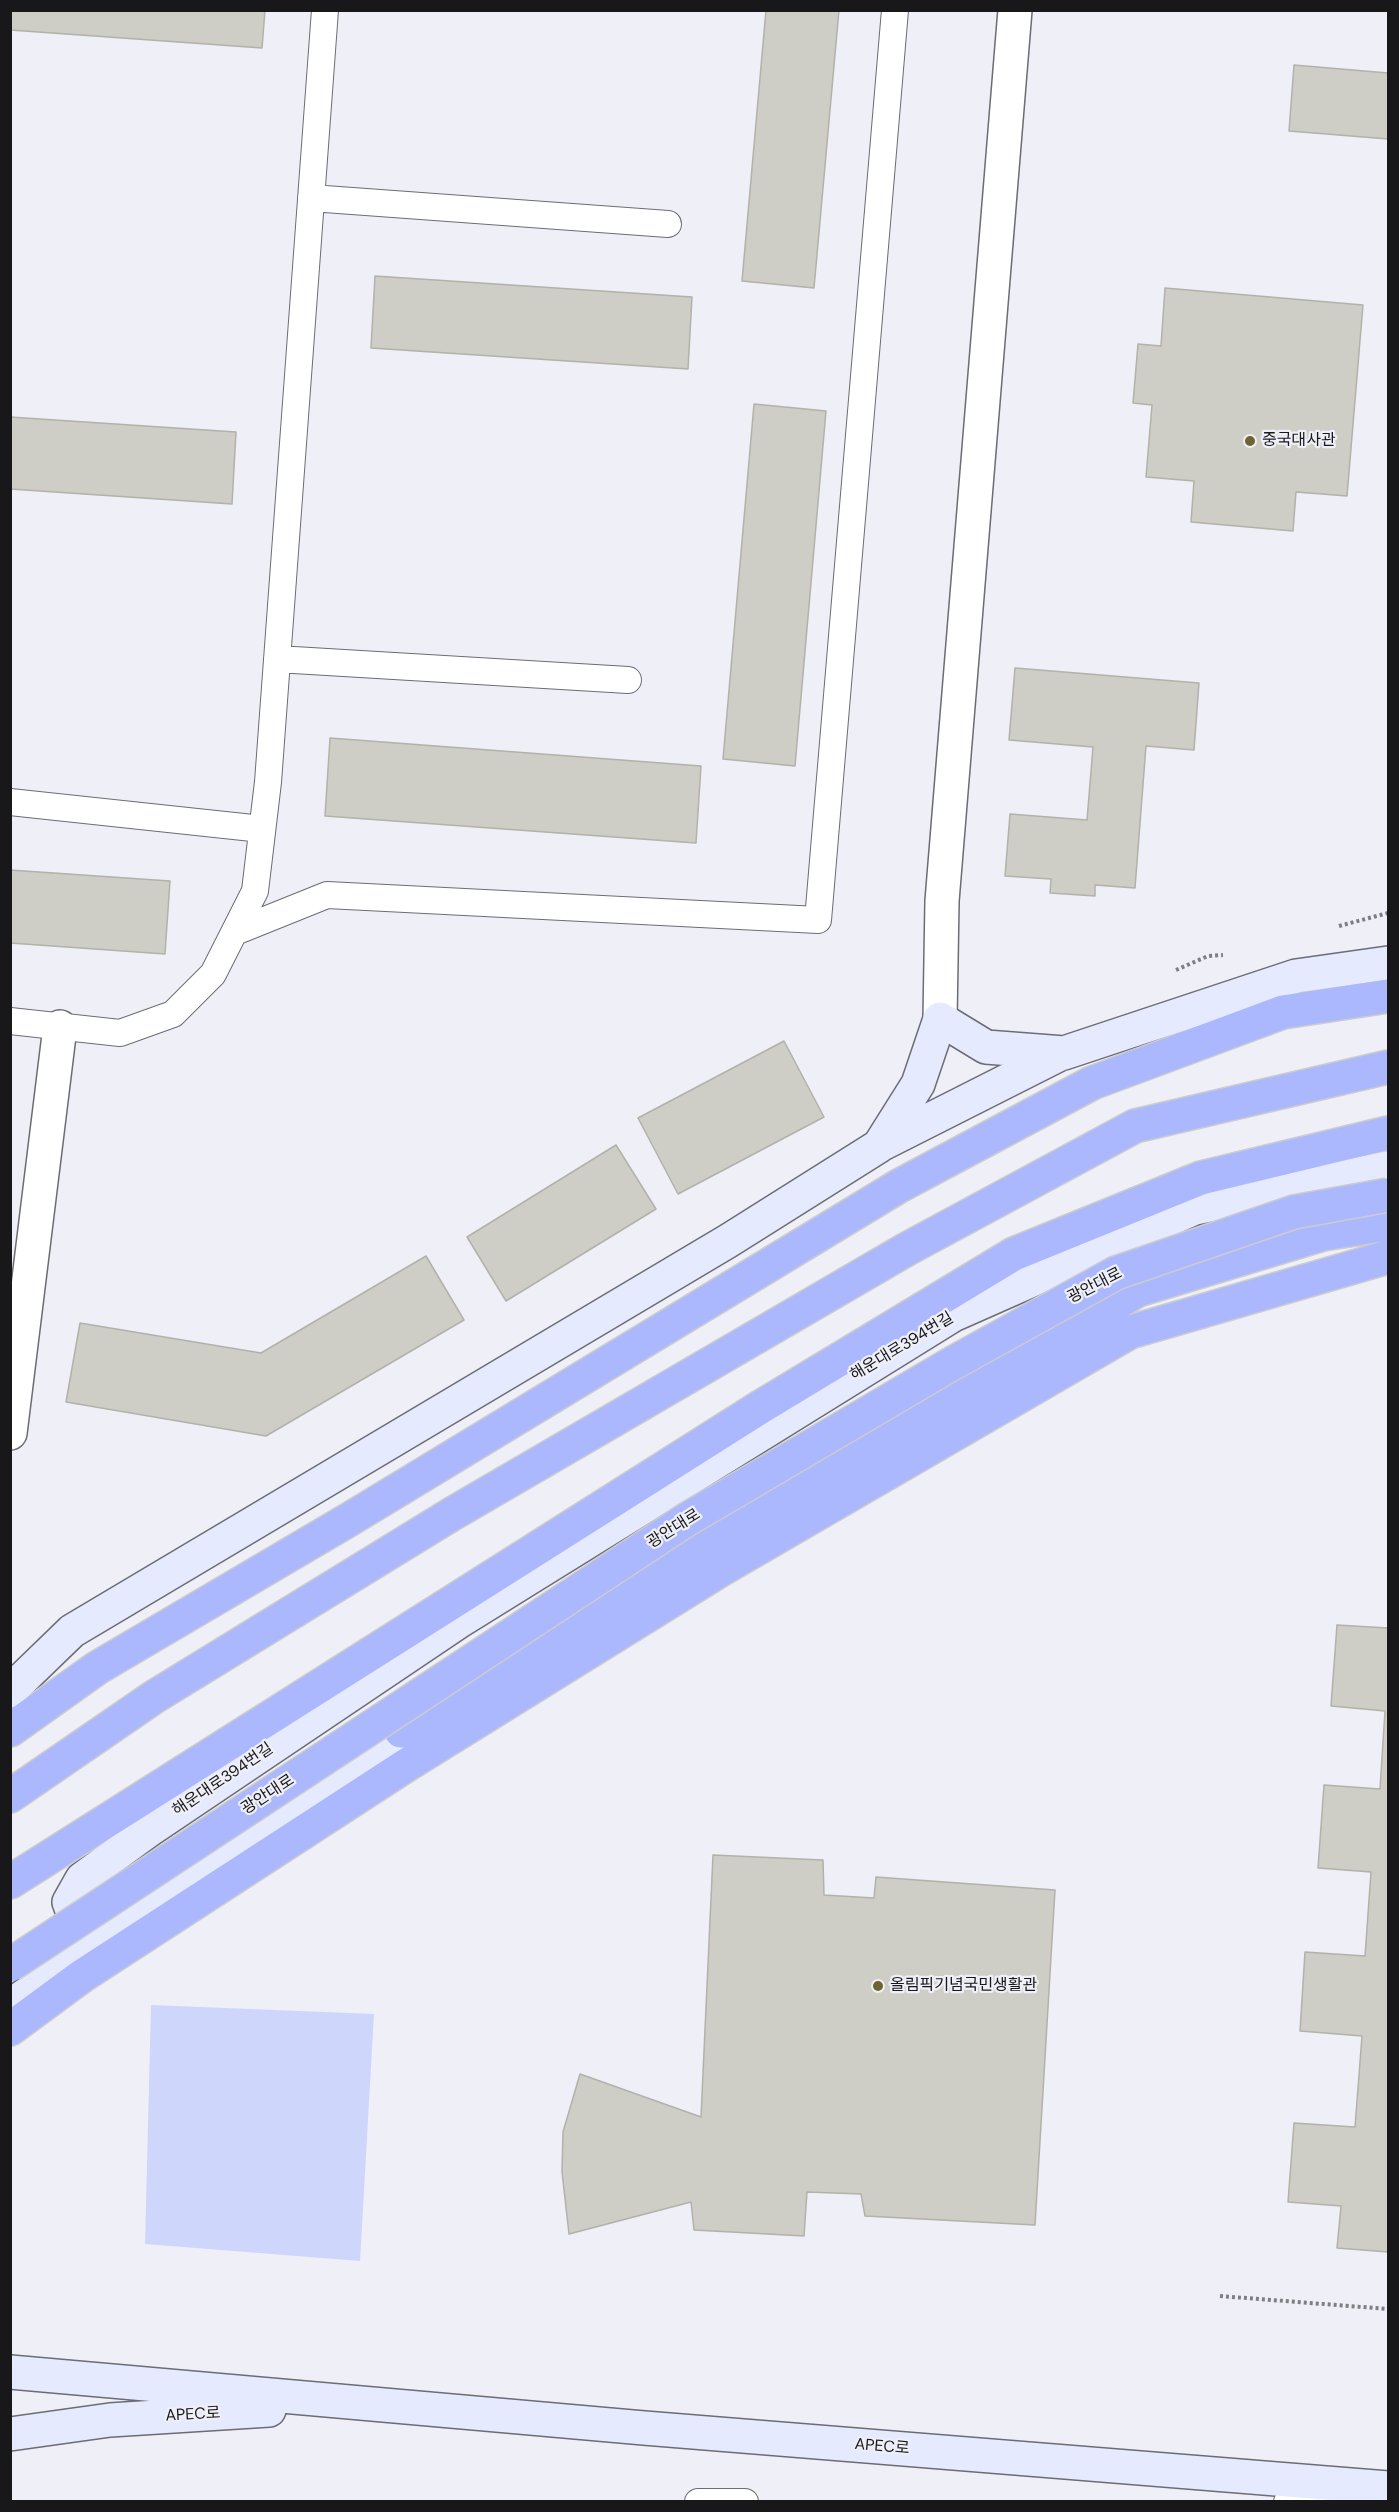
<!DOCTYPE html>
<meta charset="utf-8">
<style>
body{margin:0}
#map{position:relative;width:1399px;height:2512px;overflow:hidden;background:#eff0f7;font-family:"DM Sans",sans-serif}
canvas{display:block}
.frame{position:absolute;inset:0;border:12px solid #18181b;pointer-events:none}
</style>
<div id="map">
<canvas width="1399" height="2512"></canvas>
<div class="frame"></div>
</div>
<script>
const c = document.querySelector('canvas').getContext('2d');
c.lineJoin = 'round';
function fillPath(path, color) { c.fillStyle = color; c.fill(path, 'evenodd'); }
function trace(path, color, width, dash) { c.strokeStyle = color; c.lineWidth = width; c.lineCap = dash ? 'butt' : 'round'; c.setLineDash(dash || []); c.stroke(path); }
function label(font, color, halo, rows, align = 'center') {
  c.font = font + ' "DM Sans","Noto Sans KR",sans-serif'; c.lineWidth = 4.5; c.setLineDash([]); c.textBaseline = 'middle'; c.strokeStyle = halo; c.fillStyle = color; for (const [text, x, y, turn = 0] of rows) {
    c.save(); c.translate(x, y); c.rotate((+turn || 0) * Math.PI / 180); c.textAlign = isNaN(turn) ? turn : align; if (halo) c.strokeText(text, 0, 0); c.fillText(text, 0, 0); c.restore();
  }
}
fillPath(new Path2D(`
 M 151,2005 L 374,2014 L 360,2261 L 145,2244 Z`), '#ced6fc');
const building = new Path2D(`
 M 10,10 L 265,10 L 262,48 L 10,30 Z
 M 766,10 L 839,10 L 814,288 L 742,281 Z
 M 1294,65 L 1388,73 L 1388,139 L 1289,131 Z
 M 375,276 L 692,297 L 688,369 L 371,348 Z
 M 1165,288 L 1363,305 L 1347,496 L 1296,492 L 1293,531 L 1191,522 L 1194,481 L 1146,477 L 1152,405 L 1133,403 L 1138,344 L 1161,346 Z
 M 754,404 L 826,411 L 795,766 L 723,759 Z
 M 10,417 L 236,432 L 232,504 L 10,489 Z
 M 1015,668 L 1199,683 L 1194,750 L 1146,746 L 1135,888 L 1095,885 L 1095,896 L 1050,893 L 1051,879 L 1005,876 L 1010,814 L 1087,820 L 1093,747 L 1009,740 Z
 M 330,738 L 701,766 L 696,843 L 325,816 Z
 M 10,870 L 170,881 L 165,954 L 10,943 Z
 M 784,1041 L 824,1117 L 678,1194 L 638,1118 Z
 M 616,1145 L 656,1209 L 506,1301 L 467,1237 Z
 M 426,1256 L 464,1320 L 266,1436 L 66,1402 L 80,1323 L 261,1353 Z
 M 1337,1625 L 1388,1628 L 1388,2252 L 1337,2248 L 1341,2206 L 1288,2202 L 1294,2123 L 1355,2127 L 1362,2036 L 1300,2031 L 1305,1952 L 1365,1956 L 1371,1872 L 1318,1868 L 1324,1785 L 1380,1789 L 1385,1711 L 1331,1706 Z
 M 713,1855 L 823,1860 L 824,1895 L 874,1898 L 876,1877 L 1055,1890 L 1035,2225 L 865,2216 L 861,2194 L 807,2192 L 804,2236 L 694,2230 L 691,2202 L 569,2234 L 562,2172 L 563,2132 L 580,2074 L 701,2117 Z`);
fillPath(building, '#cecdc6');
trace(building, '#b2b1aa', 1.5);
const lane = new Path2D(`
 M 311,198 L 668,224
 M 277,659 L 628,680
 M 10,802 L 262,829
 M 235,932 L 327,895 L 818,920 L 895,10
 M 10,1021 L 120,1033 L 173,1014 L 213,974 L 255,891 L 268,782 L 325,10
 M 698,2502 L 745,2502
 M 1287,2502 L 1340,2491`);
const street = new Path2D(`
 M 940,1019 L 942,901 L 1015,10
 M 10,1433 L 60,1027`);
const secondary = new Path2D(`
 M 880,1145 L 1062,1053
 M 10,1691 L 72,1631 L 728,1241 L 879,1146 L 918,1084 L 940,1019 L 986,1047 L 1064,1053 L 1296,976 L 1388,963
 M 137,1917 C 108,1927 81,1940 69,1902 L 82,1879 L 152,1828 L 458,1622 L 953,1315 L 1195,1208 L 1388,1168
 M 10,2006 L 401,1731 L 414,1706
 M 10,2372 L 644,2428 L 1388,2488
 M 10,2434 L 110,2420 L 269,2410`);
const highway = new Path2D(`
 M 10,1730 L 97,1668 L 350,1519 L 899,1186 L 1092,1083 L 1283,1012 L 1388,996
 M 401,1731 L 574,1624 L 1138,1290 L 1323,1234 L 1388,1224
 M 10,1796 L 154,1697 L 452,1514 L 907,1249 L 1135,1126 L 1388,1067
 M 10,1882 L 759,1408 L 1014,1254 L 1201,1178 L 1388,1133
 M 10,2029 L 82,1976 L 405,1766 L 722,1569 L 1130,1332 L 1388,1257`);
trace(lane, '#6b6d73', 28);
trace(street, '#6b6d73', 36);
trace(secondary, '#6b6d73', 36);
trace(highway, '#cccccd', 36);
trace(new Path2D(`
 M 1339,926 L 1388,913
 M 1176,970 L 1208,956 L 1223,955
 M 1220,2296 L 1388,2309`), '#7e7e83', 4, [3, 3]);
trace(lane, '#fff', 26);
trace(street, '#fff', 33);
trace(secondary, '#e6eaff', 33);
trace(highway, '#abb8fe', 33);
const highwayBridge = new Path2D(`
 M 10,1965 L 686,1520 L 953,1363 L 1116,1273 L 1294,1212 L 1388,1195`);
trace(highwayBridge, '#cccccd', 36, []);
trace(highwayBridge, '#abb8fe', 33);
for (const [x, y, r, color] of [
 [1250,441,6,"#6d6431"],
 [878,1986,6,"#6d6431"]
]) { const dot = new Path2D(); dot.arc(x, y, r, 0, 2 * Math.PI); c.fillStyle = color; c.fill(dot); trace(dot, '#eff0f7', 2); }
label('16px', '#18181b', '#eff0f7', [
 ["중국대사관",1262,441],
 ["올림픽기념국민생활관",890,1986]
], 'left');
label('16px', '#18181b', '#eff0f7', [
 ["광안대로",1095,1286,-27],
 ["해운대로394번길",902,1347,-31],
 ["광안대로",674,1529,-32],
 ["해운대로394번길",223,1780,-34],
 ["광안대로",268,1795,-33],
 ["APEC로",193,2415,-3],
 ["APEC로",882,2447,5]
]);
</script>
